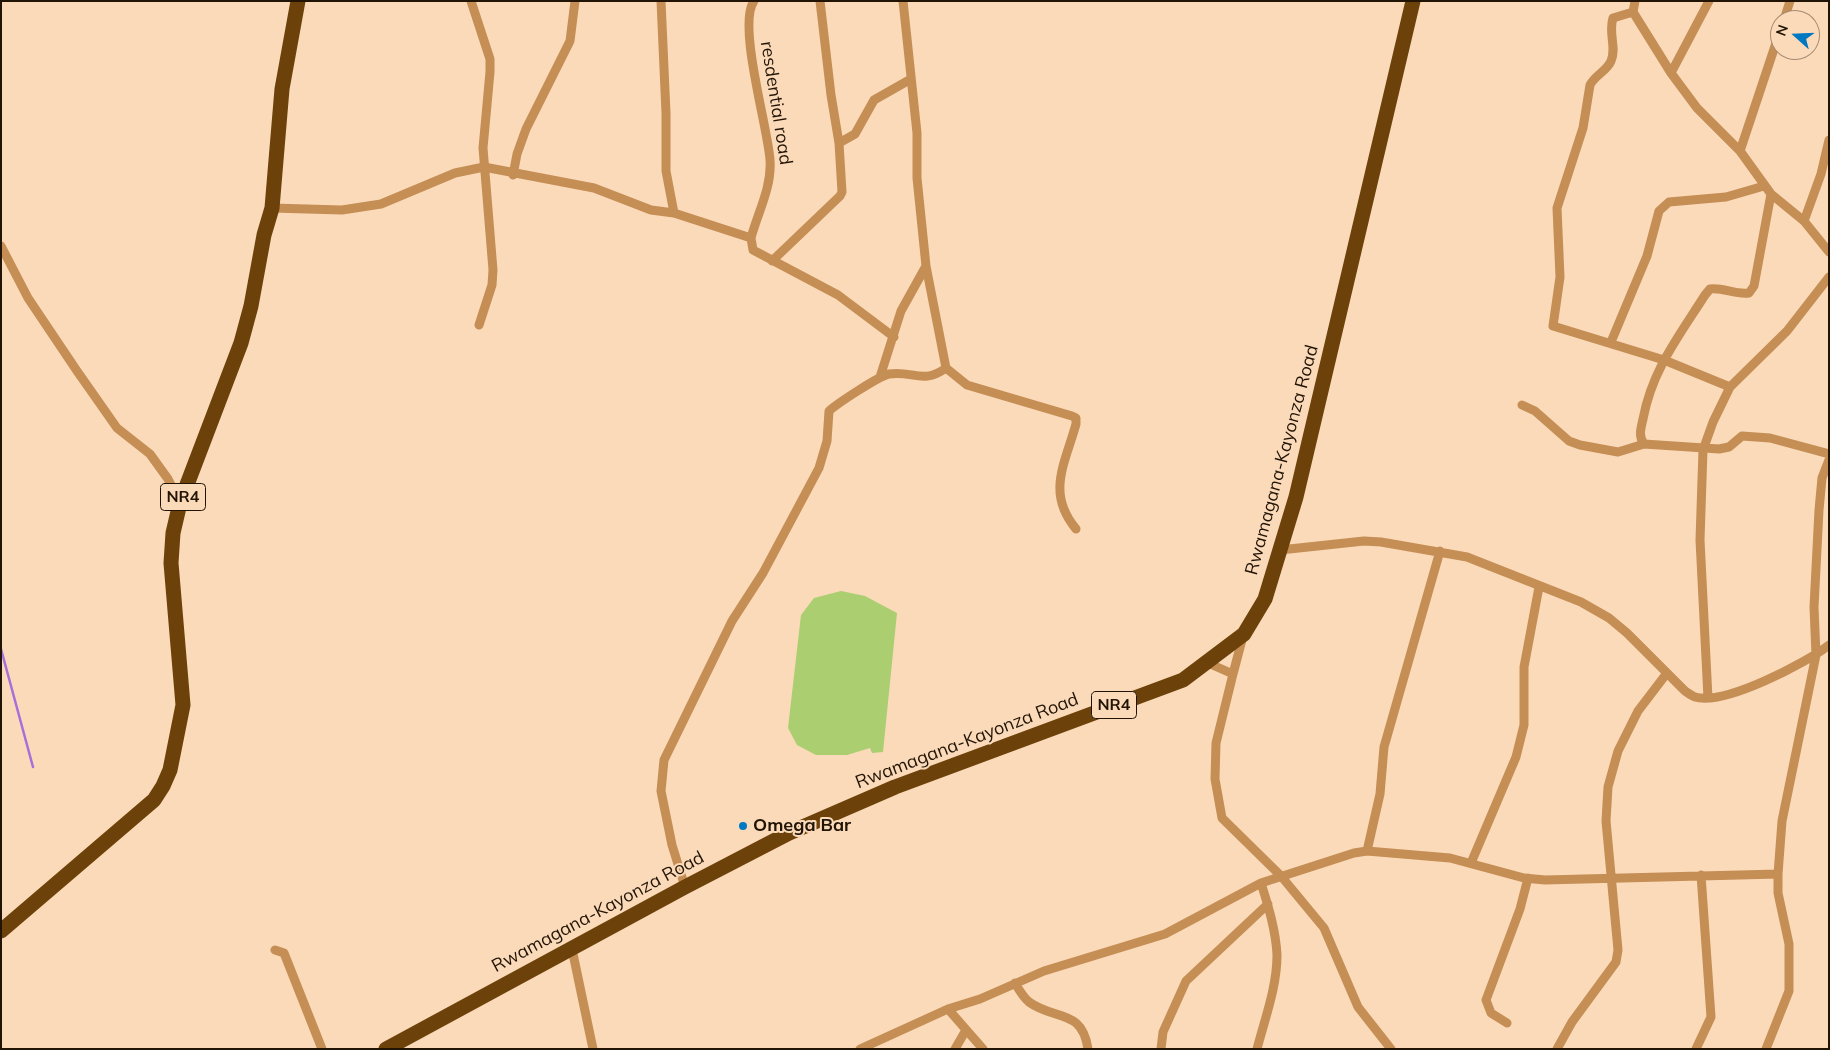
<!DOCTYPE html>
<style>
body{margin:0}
#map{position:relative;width:1830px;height:1050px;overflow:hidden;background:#fbdaba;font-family:Mulish,sans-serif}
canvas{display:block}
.frame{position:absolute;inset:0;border:2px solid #221405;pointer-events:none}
.north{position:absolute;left:1770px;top:10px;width:50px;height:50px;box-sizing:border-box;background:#fbdaba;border:1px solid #a48b72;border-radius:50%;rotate:290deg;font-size:14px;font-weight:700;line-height:20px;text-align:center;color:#221405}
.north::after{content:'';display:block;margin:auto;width:18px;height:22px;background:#0079c2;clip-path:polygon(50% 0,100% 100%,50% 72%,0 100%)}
</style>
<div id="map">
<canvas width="1830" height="1050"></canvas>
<div class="frame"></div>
<div class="north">N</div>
</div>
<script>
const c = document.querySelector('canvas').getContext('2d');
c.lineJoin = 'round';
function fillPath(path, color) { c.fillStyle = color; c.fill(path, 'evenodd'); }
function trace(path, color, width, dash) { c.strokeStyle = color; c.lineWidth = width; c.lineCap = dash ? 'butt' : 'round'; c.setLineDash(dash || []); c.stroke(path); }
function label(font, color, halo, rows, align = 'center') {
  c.font = font + ' Mulish,sans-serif'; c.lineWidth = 4; c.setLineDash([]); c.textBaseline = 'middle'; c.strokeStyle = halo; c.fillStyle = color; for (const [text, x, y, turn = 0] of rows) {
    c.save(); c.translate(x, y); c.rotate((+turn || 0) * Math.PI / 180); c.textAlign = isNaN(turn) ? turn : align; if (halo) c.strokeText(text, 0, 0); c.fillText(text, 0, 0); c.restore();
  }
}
fillPath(new Path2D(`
 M 841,591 L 865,596 L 897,613 L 883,752 L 872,753 L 870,748 L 847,755 L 816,755 L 797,745 L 788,728 L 801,615 L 814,598 Z`), '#aace70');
trace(new Path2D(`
 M 1,649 L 33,767`), '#a670da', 2.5);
trace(new Path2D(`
 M 471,1 L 490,59 L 490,72 L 483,148 L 493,270 L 492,285 L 479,325
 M 661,1 L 666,113 L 666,171 L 674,213
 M 1635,1 L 1633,12 L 1671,73 L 1697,108 L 1740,151 L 1771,194 L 1804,221 L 1829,252
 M 1633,12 L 1613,18 C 1608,33 1617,48 1611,61 C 1607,71 1595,75 1590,85 L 1583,128 L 1557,208 L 1560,277 L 1553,326 L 1664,360 L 1730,387
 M 1784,20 L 1790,1
 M 1671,73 L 1709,1
 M 839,143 L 855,134 L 874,100 L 911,79
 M 1740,151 L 1780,31
 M 513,175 L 517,154 L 526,129 L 570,41 L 575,1
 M 1771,194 L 1754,286 L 1749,293 C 1735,295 1723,287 1710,289 L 1705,295 C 1679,336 1652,370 1643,419 C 1641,428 1638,436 1644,444 L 1719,449 L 1729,447 L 1742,436 L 1770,438 L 1829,454
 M 272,208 L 342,210 L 381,204 L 455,173 L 484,167 L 594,188 L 651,210 L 674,213 L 751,238 L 753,250 L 838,295 L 894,337
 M 1804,221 L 1821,174 L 1829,140
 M 751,238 C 758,212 772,187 770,160 C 768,128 737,24 754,1
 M 1,246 L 28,298 L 77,371 L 117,428 L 150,454 L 168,479 L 180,503
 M 772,261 L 840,196 L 842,192 L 839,143 L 831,95 L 820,1
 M 926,266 L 946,368
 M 1611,342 L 1647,256 L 1659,211 L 1669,202 L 1726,197 L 1764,186
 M 880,377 L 901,311 L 926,266 L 917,178 L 917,133 L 903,1
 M 1522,405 L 1535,411 L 1569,441 L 1580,445 L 1618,452 L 1644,444
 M 1280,550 L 1364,541 L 1381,542 L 1467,557 L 1581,602 L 1609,618 L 1627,633 L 1685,691 C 1688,693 1692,696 1695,697 C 1724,706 1806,663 1829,645
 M 1208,663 L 1233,674 L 1216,743 L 1215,779 L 1222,818 L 1281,876 L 1324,928 L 1358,1007 L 1391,1049
 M 1233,674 L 1243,636
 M 1708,698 L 1700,540 L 1703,450 L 1713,422 L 1730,387 L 1787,331 L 1829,277
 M 1367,851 L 1380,794 L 1384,747 L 1440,551
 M 1471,863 L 1516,757 L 1524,725 L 1524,667 L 1539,587
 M 685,887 L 672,845 L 661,791 L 664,760 L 732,621 L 763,573 L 819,468 L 827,441 L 829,411 C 838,403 879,376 889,374 C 912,370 923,385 946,368 L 967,385 L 1072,416 L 1076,418 L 1076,424 C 1065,464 1046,493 1076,529
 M 572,949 L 593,1049
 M 275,950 L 284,953 L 322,1049
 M 1015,983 C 1019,990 1023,997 1029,1002 C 1055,1021 1082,1008 1088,1049
 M 948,1009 L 983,1049
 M 1507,1023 L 1491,1013 L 1486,1000 L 1520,909 L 1528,878
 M 860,1049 L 948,1009 L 980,999 L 1044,971 L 1165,934 L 1261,883 L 1354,853 L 1367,851 L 1450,858 L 1524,878 L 1545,880 L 1778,874
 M 955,1049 L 966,1030
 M 1161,1049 L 1163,1032 L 1186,981 L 1268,904
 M 1257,1049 C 1265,1018 1277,987 1277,955 C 1276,931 1268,905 1261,883
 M 1557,1049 L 1572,1022 L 1616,962 L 1618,950 L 1606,821 L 1608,787 L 1618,751 L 1638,711 L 1667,673
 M 1696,1049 L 1711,1017 L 1701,875
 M 1766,1049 L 1789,991 L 1789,944 L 1778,893 L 1778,874 L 1782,821 L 1816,655 L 1814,607 L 1819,510 L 1822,478 L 1829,460`), '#c58e55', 9);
trace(new Path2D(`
 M 1,931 L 154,800 L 163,786 L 170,770 L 183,705 L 171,563 L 173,533 L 180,503 L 241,343 L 251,306 L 264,235 L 272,208 L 282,89 L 298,1
 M 386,1049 L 685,887 L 789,833 L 895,787 L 1183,680 L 1244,634 L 1265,599 L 1296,497 L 1413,1`), '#6d420a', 15);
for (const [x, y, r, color] of [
 [743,826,5,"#0079c2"]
]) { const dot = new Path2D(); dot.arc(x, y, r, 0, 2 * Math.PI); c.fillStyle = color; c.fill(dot); trace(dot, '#fbdaba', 2); }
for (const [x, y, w] of [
 [183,497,45],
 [1114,705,45]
]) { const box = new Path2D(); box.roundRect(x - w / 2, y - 13.5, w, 27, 4); c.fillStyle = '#fbdaba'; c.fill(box); trace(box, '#221405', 1); }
label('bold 16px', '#221405', null, [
 ["NR4",183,497],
 ["NR4",1114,705]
]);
label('18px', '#221405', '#fbdaba', [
 ["resdential road",776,103,81],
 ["Rwamagana-Kayonza Road",1282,460,-75],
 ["Rwamagana-Kayonza Road",967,741,-21],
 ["Rwamagana-Kayonza Road",598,912,-28]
]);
label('bold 18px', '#221405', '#fbdaba', [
 ["Omega Bar",753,826]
], 'left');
</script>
